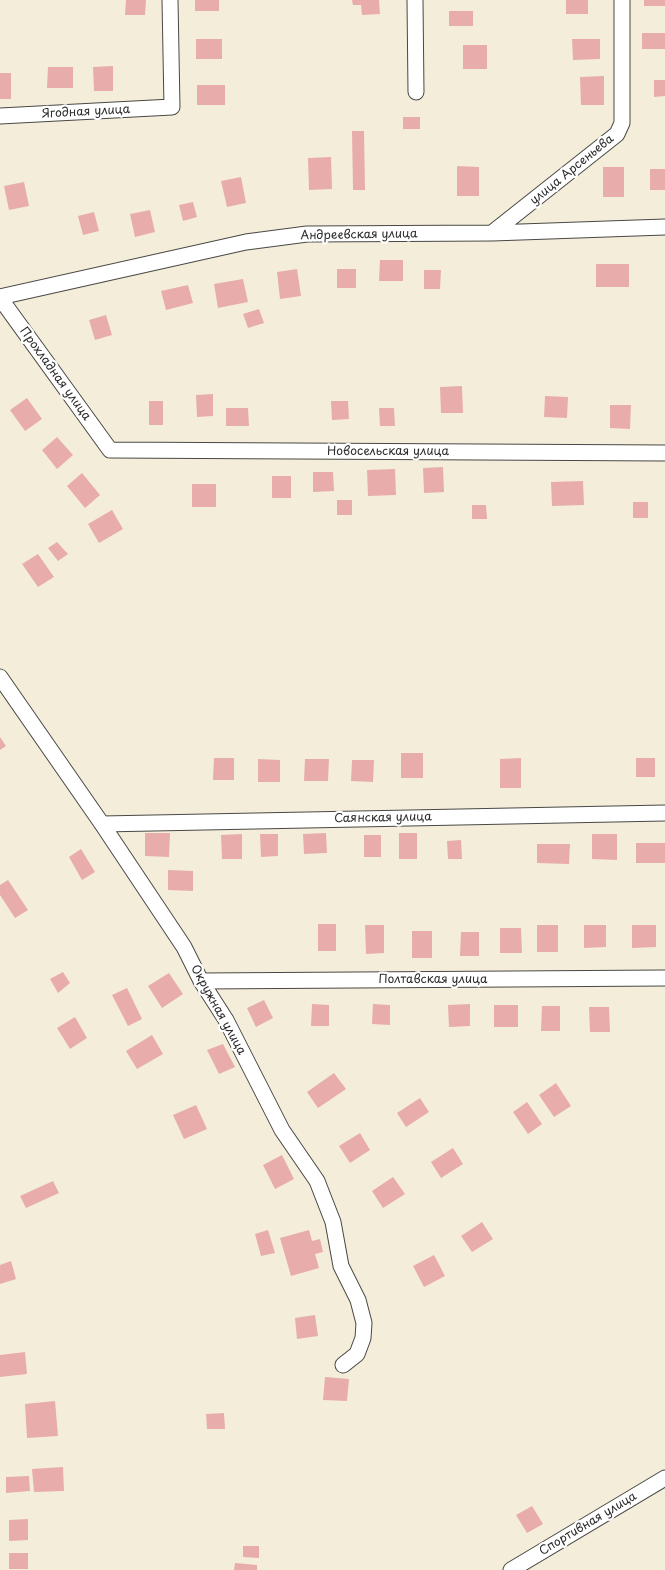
<!DOCTYPE html>
<meta charset="utf-8">
<style>
body{margin:0}
canvas{display:block;background:#f4edda}
</style>
<canvas width="665" height="1570"></canvas>
<script>
const c = document.querySelector('canvas').getContext('2d');
c.lineJoin = 'round';
function fillPath(path, color) { c.fillStyle = color; c.fill(path, 'evenodd'); }
function trace(path, color, width, dash) { c.strokeStyle = color; c.lineWidth = width; c.lineCap = dash ? 'butt' : 'round'; c.setLineDash(dash || []); c.stroke(path); }
function label(font, color, halo, rows, align = 'center') {
  c.font = font + ' "Playpen Sans",sans-serif'; c.lineWidth = 4.5; c.setLineDash([]); c.textBaseline = 'middle'; c.strokeStyle = halo; c.fillStyle = color; for (const [text, x, y, turn = 0] of rows) {
    c.save(); c.translate(x, y); c.rotate((+turn || 0) * Math.PI / 180); c.textAlign = isNaN(turn) ? turn : align; if (halo) c.strokeText(text, 0, 0); c.fillText(text, 0, 0); c.restore();
  }
}
fillPath(new Path2D(`
 M 126,0 L 146,0 L 145,15 L 125,15 Z
 M 195,0 L 219,0 L 219,11 L 195,11 Z
 M 352,0 L 379,0 L 380,14 L 362,15 L 361,5 L 353,5 Z
 M 566,0 L 588,0 L 588,14 L 566,14 Z
 M 644,0 L 665,0 L 665,6 L 644,6 Z
 M 449,11 L 473,11 L 473,26 L 449,26 Z
 M 642,33 L 665,33 L 665,49 L 642,49 Z
 M 196,39 L 222,39 L 222,59 L 196,59 Z
 M 572,39 L 600,39 L 600,59 L 573,60 Z
 M 463,45 L 487,45 L 487,69 L 463,69 Z
 M 113,66 L 113,91 L 94,91 L 93,67 Z
 M 48,67 L 73,67 L 73,88 L 47,88 Z
 M 0,73 L 11,73 L 11,99 L 0,99 Z
 M 604,76 L 604,105 L 581,105 L 580,77 Z
 M 654,80 L 665,80 L 665,96 L 654,97 Z
 M 197,85 L 225,85 L 225,105 L 197,105 Z
 M 403,117 L 420,117 L 420,129 L 403,129 Z
 M 352,131 L 364,131 L 365,190 L 353,190 Z
 M 331,157 L 332,189 L 309,190 L 308,158 Z
 M 457,166 L 479,167 L 479,196 L 457,196 Z
 M 603,167 L 624,167 L 624,197 L 603,197 Z
 M 650,169 L 665,169 L 665,190 L 650,190 Z
 M 241,177 L 246,203 L 227,207 L 221,181 Z
 M 24,182 L 29,206 L 9,210 L 4,186 Z
 M 193,202 L 197,217 L 183,221 L 179,205 Z
 M 150,210 L 155,232 L 135,237 L 130,214 Z
 M 94,212 L 99,231 L 83,235 L 78,216 Z
 M 380,260 L 403,260 L 403,281 L 379,281 Z
 M 596,264 L 629,264 L 629,287 L 596,287 Z
 M 297,269 L 301,296 L 280,299 L 277,272 Z
 M 337,269 L 356,269 L 356,288 L 337,288 Z
 M 424,270 L 441,270 L 440,289 L 424,289 Z
 M 243,279 L 248,302 L 218,308 L 214,284 Z
 M 188,285 L 193,303 L 166,310 L 161,291 Z
 M 259,309 L 264,323 L 248,328 L 243,314 Z
 M 106,315 L 112,335 L 95,340 L 89,320 Z
 M 462,386 L 463,413 L 441,413 L 440,387 Z
 M 213,394 L 213,416 L 197,417 L 196,395 Z
 M 545,396 L 568,397 L 567,418 L 544,417 Z
 M 27,398 L 42,419 L 25,431 L 10,410 Z
 M 149,401 L 163,401 L 163,425 L 149,425 Z
 M 331,401 L 348,401 L 349,419 L 332,420 Z
 M 610,405 L 631,405 L 630,429 L 610,428 Z
 M 226,408 L 248,408 L 249,426 L 226,426 Z
 M 379,408 L 394,408 L 395,426 L 380,426 Z
 M 57,437 L 73,455 L 57,469 L 42,450 Z
 M 443,467 L 444,492 L 424,493 L 423,468 Z
 M 395,469 L 396,495 L 368,496 L 367,470 Z
 M 313,472 L 333,472 L 334,491 L 313,492 Z
 M 82,473 L 100,495 L 85,508 L 67,486 Z
 M 272,476 L 291,476 L 291,498 L 272,498 Z
 M 583,481 L 584,505 L 552,506 L 551,482 Z
 M 192,484 L 216,484 L 216,507 L 192,507 Z
 M 337,500 L 352,500 L 352,515 L 337,515 Z
 M 633,502 L 648,502 L 648,518 L 633,518 Z
 M 472,505 L 486,505 L 487,519 L 472,519 Z
 M 112,510 L 123,529 L 99,543 L 88,524 Z
 M 57,542 L 68,554 L 58,561 L 48,548 Z
 M 38,554 L 54,577 L 38,587 L 22,564 Z
 M 0,737 L 6,746 L 0,750 Z
 M 401,753 L 423,753 L 423,778 L 401,778 Z
 M 214,758 L 234,758 L 234,780 L 213,780 Z
 M 521,758 L 521,788 L 500,788 L 500,759 Z
 M 636,758 L 655,758 L 655,777 L 636,777 Z
 M 258,759 L 280,760 L 280,782 L 258,782 Z
 M 305,759 L 329,759 L 328,781 L 304,781 Z
 M 352,760 L 374,760 L 373,782 L 351,781 Z
 M 145,833 L 170,833 L 169,857 L 145,856 Z
 M 326,833 L 327,853 L 304,854 L 303,834 Z
 M 399,833 L 417,833 L 417,859 L 399,859 Z
 M 242,834 L 242,859 L 222,859 L 221,835 Z
 M 260,834 L 278,834 L 278,856 L 261,857 Z
 M 592,834 L 617,834 L 617,860 L 592,859 Z
 M 364,835 L 381,835 L 381,857 L 364,857 Z
 M 461,840 L 462,859 L 448,859 L 447,841 Z
 M 636,843 L 665,843 L 665,863 L 636,863 Z
 M 537,844 L 570,844 L 569,864 L 537,863 Z
 M 81,849 L 95,872 L 82,880 L 69,857 Z
 M 168,870 L 193,871 L 193,891 L 168,890 Z
 M 8,880 L 28,910 L 15,918 L 0,895 L 0,885 Z
 M 318,924 L 336,924 L 336,951 L 318,951 Z
 M 365,925 L 384,925 L 384,953 L 366,954 Z
 M 537,925 L 558,925 L 558,952 L 537,952 Z
 M 584,925 L 606,925 L 606,947 L 584,948 Z
 M 632,925 L 656,925 L 656,947 L 632,948 Z
 M 500,928 L 521,928 L 522,953 L 500,953 Z
 M 412,931 L 432,931 L 432,958 L 412,958 Z
 M 461,932 L 479,932 L 479,956 L 460,956 Z
 M 63,972 L 70,983 L 58,993 L 50,979 Z
 M 169,973 L 183,994 L 162,1008 L 148,986 Z
 M 127,988 L 142,1019 L 128,1026 L 112,995 Z
 M 264,1000 L 273,1018 L 256,1027 L 247,1008 Z
 M 312,1004 L 329,1005 L 329,1026 L 311,1026 Z
 M 373,1004 L 390,1005 L 390,1025 L 372,1024 Z
 M 470,1004 L 470,1026 L 449,1027 L 448,1005 Z
 M 494,1005 L 518,1005 L 518,1027 L 494,1027 Z
 M 542,1006 L 560,1006 L 560,1031 L 541,1031 Z
 M 589,1007 L 609,1007 L 610,1032 L 590,1032 Z
 M 75,1017 L 87,1038 L 70,1049 L 57,1028 Z
 M 152,1035 L 163,1054 L 137,1069 L 126,1051 Z
 M 223,1044 L 235,1067 L 219,1074 L 207,1050 Z
 M 334,1073 L 346,1089 L 318,1108 L 307,1092 Z
 M 556,1083 L 571,1106 L 554,1117 L 539,1095 Z
 M 420,1098 L 429,1112 L 406,1127 L 397,1113 Z
 M 527,1102 L 542,1124 L 528,1134 L 513,1112 Z
 M 196,1105 L 207,1129 L 184,1139 L 173,1115 Z
 M 360,1133 L 370,1150 L 350,1163 L 339,1146 Z
 M 453,1148 L 463,1164 L 441,1178 L 431,1162 Z
 M 282,1155 L 294,1179 L 275,1189 L 263,1165 Z
 M 393,1177 L 405,1194 L 383,1208 L 372,1191 Z
 M 53,1181 L 59,1193 L 26,1208 L 20,1196 Z
 M 482,1222 L 493,1239 L 472,1252 L 461,1236 Z
 M 268,1230 L 275,1253 L 261,1256 L 255,1234 Z
 M 309,1230 L 312,1241 L 320,1239 L 323,1252 L 315,1254 L 319,1268 L 291,1276 L 280,1238 Z
 M 434,1255 L 445,1276 L 424,1287 L 413,1266 Z
 M 11,1261 L 16,1279 L 0,1284 L 0,1265 Z
 M 315,1315 L 318,1336 L 297,1339 L 295,1318 Z
 M 25,1352 L 27,1374 L 0,1377 L 0,1355 Z
 M 325,1377 L 349,1379 L 347,1401 L 323,1400 Z
 M 55,1401 L 58,1436 L 27,1438 L 25,1404 Z
 M 224,1413 L 225,1429 L 207,1429 L 206,1414 Z
 M 63,1467 L 64,1491 L 34,1492 L 32,1469 Z
 M 29,1476 L 30,1491 L 6,1493 L 6,1477 Z
 M 532,1506 L 543,1524 L 527,1533 L 516,1515 Z
 M 28,1519 L 28,1540 L 9,1541 L 9,1520 Z
 M 243,1546 L 259,1546 L 259,1558 L 243,1557 Z
 M 9,1553 L 28,1553 L 28,1569 L 9,1569 Z
 M 235,1563 L 257,1565 L 257,1570 L 234,1570 Z`), '#e8adaa');
const street = new Path2D(`
 M 415,0 L 416,92
 M 0,116 L 172,107 L 170,0
 M 492,233 L 617,134 L 622,123 L 622,0
 M 0,297 L 246,242 L 307,234 L 492,233 L 665,227
 M 0,298 L 110,450 L 665,453
 M 0,677 L 102,824 L 184,947 L 201,981 L 226,1020 L 282,1130 L 317,1181 L 333,1222 L 341,1266 L 358,1300 L 364,1323 L 363,1338 L 357,1354 L 343,1365
 M 102,824 L 665,813
 M 201,981 L 665,978
 M 511,1570 L 665,1478`);
trace(street, '#494845', 17);
trace(street, '#fff', 15);
label('12px', '#2b2b2b', '#fff', [
 ["Ягодная улица",86,112,-3],
 ["улица Арсеньева",572,170,-39],
 ["Андреевская улица",359,235,-1],
 ["Прохладная улица",55,374,54],
 ["Новосельская улица",388,452],
 ["Саянская улица",383,818,-1],
 ["Полтавская улица",433,980],
 ["Окружная улица",218,1010,61],
 ["Спортивная улица",588,1524,-31]
]);
</script>
